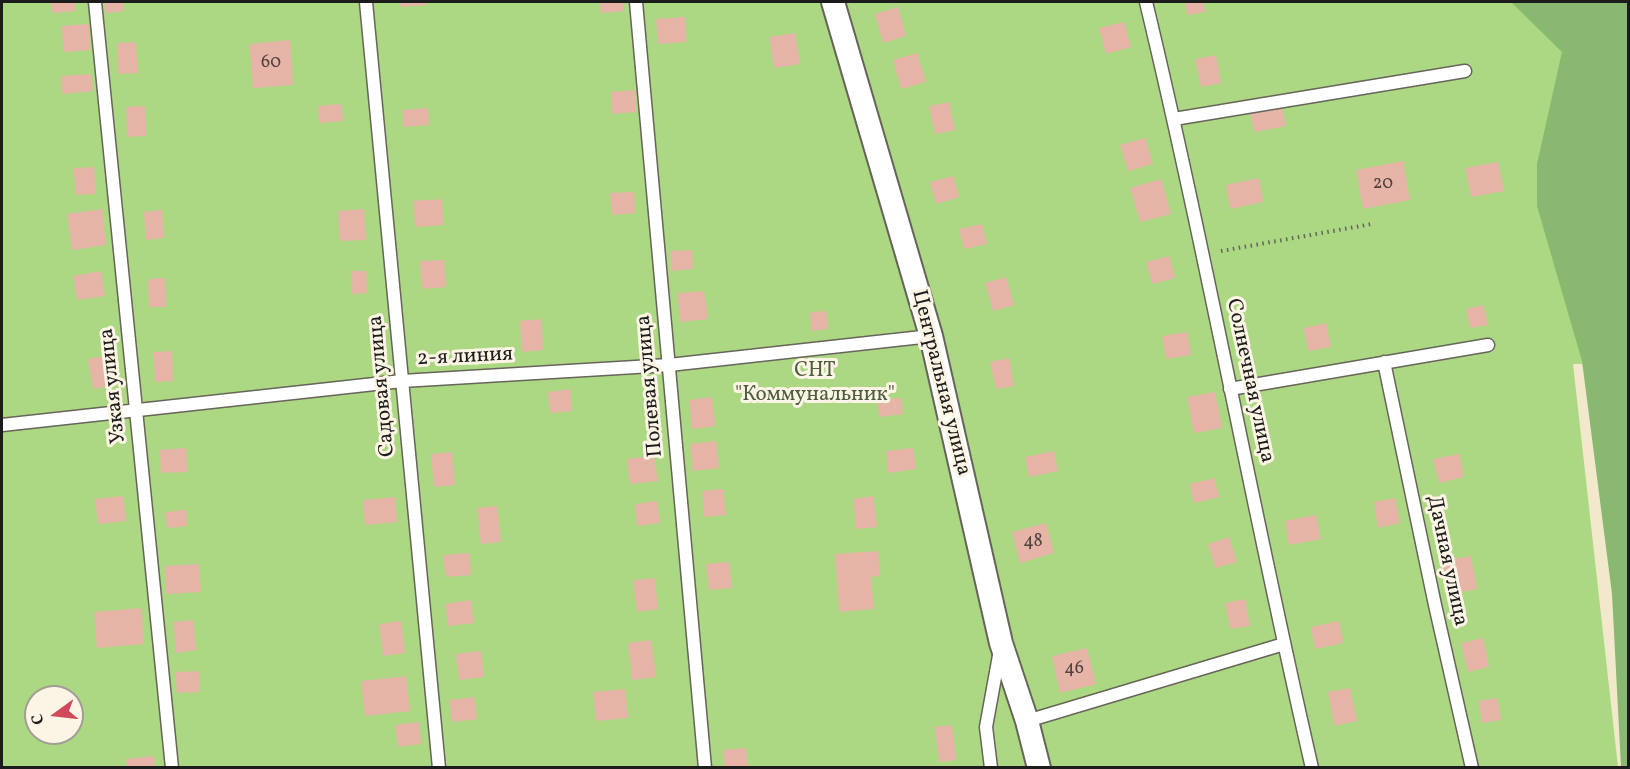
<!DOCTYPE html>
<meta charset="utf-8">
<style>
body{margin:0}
#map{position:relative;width:1630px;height:769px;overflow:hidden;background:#f2e9cd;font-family:Vollkorn,serif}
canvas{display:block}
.frame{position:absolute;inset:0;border:3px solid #1c1c1c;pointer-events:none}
.north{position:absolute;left:24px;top:685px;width:60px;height:60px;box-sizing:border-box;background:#fcf5e5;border:2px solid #a29e95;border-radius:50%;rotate:255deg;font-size:16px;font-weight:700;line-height:24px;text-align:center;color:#1c1c1c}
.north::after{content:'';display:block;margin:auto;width:21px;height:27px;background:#d1495b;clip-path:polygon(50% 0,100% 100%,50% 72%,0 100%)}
</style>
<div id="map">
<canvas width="1630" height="769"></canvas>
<div class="frame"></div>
<div class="north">С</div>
</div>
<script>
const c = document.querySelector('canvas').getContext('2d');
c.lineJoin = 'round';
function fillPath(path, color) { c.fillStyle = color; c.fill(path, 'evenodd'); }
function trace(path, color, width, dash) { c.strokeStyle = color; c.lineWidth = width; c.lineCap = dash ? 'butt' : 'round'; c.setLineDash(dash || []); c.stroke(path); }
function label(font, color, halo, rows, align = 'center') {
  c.font = font + ' Vollkorn,serif'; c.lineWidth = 6; c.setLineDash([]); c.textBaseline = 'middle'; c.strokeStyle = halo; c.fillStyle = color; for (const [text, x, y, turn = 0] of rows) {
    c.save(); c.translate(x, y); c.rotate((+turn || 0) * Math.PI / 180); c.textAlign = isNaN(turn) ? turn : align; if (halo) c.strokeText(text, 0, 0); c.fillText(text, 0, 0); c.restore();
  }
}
fillPath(new Path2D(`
 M 2,2 L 1628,2 L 1628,363 L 1573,364 L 1618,767 L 2,767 ZM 36,697 L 72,697 L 72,733 L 36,733 Z`), '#acd783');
fillPath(new Path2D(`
 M 1511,2 L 1628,2 L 1628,767 L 1621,767 L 1612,594 L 1582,361 L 1537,206 L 1537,164 L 1562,52 Z`), '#89b871');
fillPath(new Path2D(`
 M 51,2 L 75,2 L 75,11 L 52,13 Z
 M 104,2 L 123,2 L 124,11 L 106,13 Z
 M 400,2 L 426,2 L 426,5 L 401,7 Z
 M 600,2 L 623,2 L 624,11 L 601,13 Z
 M 1185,2 L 1203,2 L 1205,12 L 1187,15 Z
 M 898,7 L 906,36 L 883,43 L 875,14 Z
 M 685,17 L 686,42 L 658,44 L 656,19 Z
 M 1124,22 L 1131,47 L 1106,54 L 1099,28 Z
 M 89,24 L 90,50 L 64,52 L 61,26 Z
 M 795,33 L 800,64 L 774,68 L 769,37 Z
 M 290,40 L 293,85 L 253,88 L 249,44 Z
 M 136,42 L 138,73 L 118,74 L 117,43 Z
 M 917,53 L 926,82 L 901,89 L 893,60 Z
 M 1216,55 L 1221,83 L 1201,87 L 1195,59 Z
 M 91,74 L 93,91 L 62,94 L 61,76 Z
 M 635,90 L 636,112 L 612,114 L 611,92 Z
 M 949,102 L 955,130 L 935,134 L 929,106 Z
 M 341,104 L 343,121 L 319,123 L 318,106 Z
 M 145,106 L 146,136 L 127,137 L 126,107 Z
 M 1282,107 L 1286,126 L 1254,132 L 1250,113 Z
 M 428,108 L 429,125 L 403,127 L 402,110 Z
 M 1145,138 L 1153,164 L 1128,171 L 1120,145 Z
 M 1403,161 L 1410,200 L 1363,209 L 1356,170 Z
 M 1498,162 L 1504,191 L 1471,197 L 1465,168 Z
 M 94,167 L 96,194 L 76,195 L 73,168 Z
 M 953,176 L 959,197 L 936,204 L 930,182 Z
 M 1259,178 L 1263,202 L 1230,209 L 1226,185 Z
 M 1161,179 L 1171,214 L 1140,222 L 1130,188 Z
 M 634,192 L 635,213 L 612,215 L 610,193 Z
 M 442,199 L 443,225 L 415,227 L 413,201 Z
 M 102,209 L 106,245 L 72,250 L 67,214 Z
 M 364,209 L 366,240 L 340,241 L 338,211 Z
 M 162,210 L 164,238 L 146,240 L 144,212 Z
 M 982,224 L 987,244 L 964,249 L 959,229 Z
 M 692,250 L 693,269 L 671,271 L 670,251 Z
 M 1169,256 L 1175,278 L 1152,284 L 1146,262 Z
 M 444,260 L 446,287 L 422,289 L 420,261 Z
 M 101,271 L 105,296 L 77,300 L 73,276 Z
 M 351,271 L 366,271 L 367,293 L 352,294 Z
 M 1006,277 L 1014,305 L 993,311 L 985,283 Z
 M 165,278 L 166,307 L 149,307 L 148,279 Z
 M 704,291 L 708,319 L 681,322 L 677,293 Z
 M 1483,305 L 1488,325 L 1470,328 L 1466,309 Z
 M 826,311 L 828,329 L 811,331 L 810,312 Z
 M 541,319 L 543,350 L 522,352 L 520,321 Z
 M 1326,323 L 1331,347 L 1308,351 L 1304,328 Z
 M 1187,332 L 1191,355 L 1166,359 L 1162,336 Z
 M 172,351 L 173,381 L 155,382 L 153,352 Z
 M 111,355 L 116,385 L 93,389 L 88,359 Z
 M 1009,358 L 1014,386 L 996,389 L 990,362 Z
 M 570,389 L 572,411 L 550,413 L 548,392 Z
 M 1215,392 L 1222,428 L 1194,433 L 1187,397 Z
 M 712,397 L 715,426 L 692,429 L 689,400 Z
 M 901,398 L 903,414 L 879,417 L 877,400 Z
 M 716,441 L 719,468 L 693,471 L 690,444 Z
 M 186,448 L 187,472 L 161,473 L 160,450 Z
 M 913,448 L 916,469 L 888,473 L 886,451 Z
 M 1054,451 L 1058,471 L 1029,477 L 1025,457 Z
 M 452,452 L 455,485 L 434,487 L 431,454 Z
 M 1459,454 L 1464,477 L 1439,483 L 1433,459 Z
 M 654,456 L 658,481 L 630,484 L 627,459 Z
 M 1214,478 L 1219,497 L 1194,503 L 1190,484 Z
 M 723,489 L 726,515 L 704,517 L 702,491 Z
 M 123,496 L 126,521 L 98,524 L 95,499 Z
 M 873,496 L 877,527 L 856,529 L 853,499 Z
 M 395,497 L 397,522 L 365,525 L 363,500 Z
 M 1395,498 L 1400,523 L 1378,528 L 1374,502 Z
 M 657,501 L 660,523 L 637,526 L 635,504 Z
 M 497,506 L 501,542 L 481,544 L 477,508 Z
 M 186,510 L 187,526 L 167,528 L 165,512 Z
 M 1316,515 L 1321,539 L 1289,545 L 1285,521 Z
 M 1046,523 L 1054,553 L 1020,563 L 1012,532 Z
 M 1229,537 L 1237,562 L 1215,568 L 1208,544 Z
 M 878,551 L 880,576 L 871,577 L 874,609 L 839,612 L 835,554 Z
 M 469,553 L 471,575 L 446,577 L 443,555 Z
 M 1471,556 L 1477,589 L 1446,595 L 1440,561 Z
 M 729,562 L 732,588 L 709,590 L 706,564 Z
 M 199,564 L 201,592 L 166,594 L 165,566 Z
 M 655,578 L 658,609 L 637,612 L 633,580 Z
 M 1245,599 L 1250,626 L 1230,629 L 1225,603 Z
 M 471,600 L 474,623 L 448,626 L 445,604 Z
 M 141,608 L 144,644 L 97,648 L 94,612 Z
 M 193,620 L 196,650 L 176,653 L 173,622 Z
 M 401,621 L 405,653 L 383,656 L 379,624 Z
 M 1339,621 L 1343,643 L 1315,649 L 1311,627 Z
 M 1483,638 L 1489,667 L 1468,672 L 1461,643 Z
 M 651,640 L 656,677 L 632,680 L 628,643 Z
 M 1087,648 L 1096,684 L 1060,693 L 1052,656 Z
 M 481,651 L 484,677 L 459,680 L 456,654 Z
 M 199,671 L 200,692 L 177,693 L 175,672 Z
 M 406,676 L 410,711 L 365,716 L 361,681 Z
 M 1350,688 L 1357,721 L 1334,726 L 1328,692 Z
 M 625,689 L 628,718 L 596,721 L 593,692 Z
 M 474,697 L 477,719 L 452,722 L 449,700 Z
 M 1497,698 L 1501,720 L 1482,723 L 1479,701 Z
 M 419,722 L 421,744 L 398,747 L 395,725 Z
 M 952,725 L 956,760 L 939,762 L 935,727 Z
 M 746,748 L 748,768 L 725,768 L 723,750 Z
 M 154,756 L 155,768 L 127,768 L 126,759 Z`), '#e7b5a8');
const service = new Path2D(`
 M 95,2 L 172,768
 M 366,2 L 439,768
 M 636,2 L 705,768
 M 1146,2 C 1207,256 1253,513 1312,768
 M 1174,119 L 1465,71
 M 1384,362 L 1435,605 L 1472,768
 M 1230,389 L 1488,345
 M 2,425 L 402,381 L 669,365 L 931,336
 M 1027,721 L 1284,644
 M 991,768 L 986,727 L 1000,650`);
const minor = new Path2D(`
 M 833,2 L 931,336 L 1001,643 L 1027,721 L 1039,768`);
trace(service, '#67645a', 15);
trace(minor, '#67645a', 26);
trace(new Path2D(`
 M 1221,251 L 1372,224`), '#67645a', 4, [1.5, 4.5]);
trace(service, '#fff', 12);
trace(minor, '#fff', 22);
label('18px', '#4f423f', null, [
 ["60",271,64],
 ["20",1383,185],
 ["48",1033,543],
 ["46",1074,670]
]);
label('21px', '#1c1c1c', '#fcf5e5', [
 ["2-я линия",465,358,-3],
 ["Солнечная улица",1249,381,78],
 ["Центральная улица",940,383,76],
 ["Узкая улица",114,386,-96],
 ["Садовая улица",383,386,-95],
 ["Полевая улица",651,386,-95],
 ["Дачная улица",1446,561,78]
]);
label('21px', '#4e5d40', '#fcf5e5', [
 ["СНТ",815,372],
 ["\"Коммунальник\"",815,396]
]);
</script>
